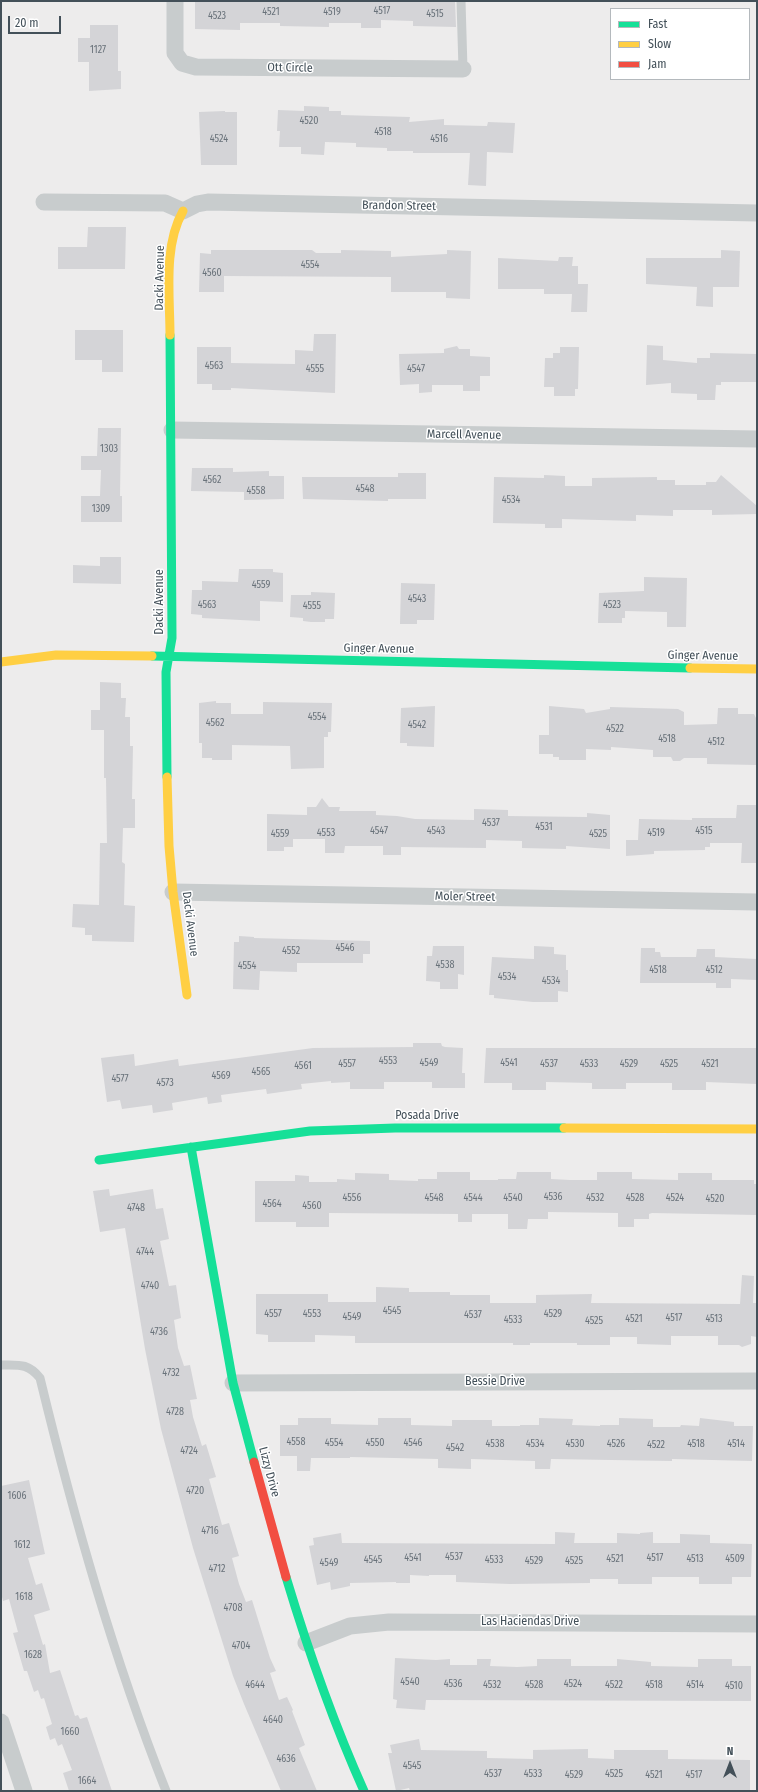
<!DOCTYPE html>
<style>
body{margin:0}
#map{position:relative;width:758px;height:1792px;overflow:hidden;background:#edecec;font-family:"Fira Sans Condensed",sans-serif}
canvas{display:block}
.frame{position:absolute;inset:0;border:2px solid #435059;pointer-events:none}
.legend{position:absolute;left:610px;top:8px;width:140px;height:72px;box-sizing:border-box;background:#fff;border:1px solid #b4b9bd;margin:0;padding:5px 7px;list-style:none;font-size:12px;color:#435059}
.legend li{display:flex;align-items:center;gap:8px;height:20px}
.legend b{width:20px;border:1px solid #b4b9bd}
.north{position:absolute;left:710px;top:1744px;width:40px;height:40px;-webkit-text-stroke:3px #fff;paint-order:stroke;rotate:0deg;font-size:11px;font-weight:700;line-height:16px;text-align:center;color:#435059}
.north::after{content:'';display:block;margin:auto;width:14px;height:18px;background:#435059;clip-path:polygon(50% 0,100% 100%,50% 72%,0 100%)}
.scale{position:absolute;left:8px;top:16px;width:53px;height:18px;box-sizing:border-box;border:2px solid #435059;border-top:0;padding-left:5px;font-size:12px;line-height:14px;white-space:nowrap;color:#435059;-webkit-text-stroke:3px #fff;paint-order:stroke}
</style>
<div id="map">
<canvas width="758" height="1792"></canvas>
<div class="frame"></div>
<ul class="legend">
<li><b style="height:5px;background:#16e098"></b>Fast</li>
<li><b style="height:5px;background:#ffcf43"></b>Slow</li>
<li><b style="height:5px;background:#f24e42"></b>Jam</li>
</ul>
<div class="north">N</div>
<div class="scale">20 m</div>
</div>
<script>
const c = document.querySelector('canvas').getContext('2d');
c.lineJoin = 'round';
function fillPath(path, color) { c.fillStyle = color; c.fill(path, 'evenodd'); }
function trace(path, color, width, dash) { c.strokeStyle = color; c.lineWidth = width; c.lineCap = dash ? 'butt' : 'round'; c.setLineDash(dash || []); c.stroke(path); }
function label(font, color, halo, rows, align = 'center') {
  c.font = font + ' "Fira Sans Condensed",sans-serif'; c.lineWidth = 3; c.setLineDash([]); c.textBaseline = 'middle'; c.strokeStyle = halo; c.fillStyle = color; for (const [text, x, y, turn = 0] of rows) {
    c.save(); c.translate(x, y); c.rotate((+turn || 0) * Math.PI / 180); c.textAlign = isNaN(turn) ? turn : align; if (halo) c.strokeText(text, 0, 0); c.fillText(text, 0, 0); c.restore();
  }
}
fillPath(new Path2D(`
 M 195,1 L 455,1 L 456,27 L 413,26 L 413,21 L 381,20 L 381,28 L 361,28 L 361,23 L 329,23 L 329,27 L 280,26 L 280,23 L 240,23 L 240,30 L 195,29 Z
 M 90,25 L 118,25 L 118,71 L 121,71 L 121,89 L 89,91 L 89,62 L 78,62 L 78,38 L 90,38 Z
 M 304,106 L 329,107 L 329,111 L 341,111 L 341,115 L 410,117 L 409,122 L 444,119 L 444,125 L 487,126 L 488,122 L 515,123 L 513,153 L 487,152 L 486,186 L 468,185 L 470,153 L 413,153 L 413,151 L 387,151 L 387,148 L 356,147 L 356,143 L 325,142 L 324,155 L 301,154 L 301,147 L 279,147 L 280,131 L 277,131 L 278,110 L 304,111 Z
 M 225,111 L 225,112 L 237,112 L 237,165 L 201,165 L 199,112 Z
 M 88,227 L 126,227 L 125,269 L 58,269 L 58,247 L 87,247 Z
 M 211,250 L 312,250 L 316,253 L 341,253 L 341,250 L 391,251 L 391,257 L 447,254 L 447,250 L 471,251 L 470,299 L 446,298 L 446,292 L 391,292 L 391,277 L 224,276 L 224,292 L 199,292 L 200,253 L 211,254 Z
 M 721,250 L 740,251 L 739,287 L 713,287 L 713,307 L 696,306 L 697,287 L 646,284 L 646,258 L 721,258 Z
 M 559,257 L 573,257 L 572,266 L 578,266 L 578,284 L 588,284 L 587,312 L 571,312 L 572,294 L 544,294 L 544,289 L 498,289 L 498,258 L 558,261 Z
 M 75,330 L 123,330 L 123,372 L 102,372 L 102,360 L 75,360 Z
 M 314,334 L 336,334 L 335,393 L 231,388 L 231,390 L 212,390 L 212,384 L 197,384 L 197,347 L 231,347 L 231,363 L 295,364 L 295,350 L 313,351 Z
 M 647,345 L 663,346 L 663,360 L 697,363 L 697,358 L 710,358 L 710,353 L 757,354 L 757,382 L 721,382 L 721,385 L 716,385 L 715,400 L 697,400 L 697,394 L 671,393 L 671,383 L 646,385 Z
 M 457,346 L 459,349 L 470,349 L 470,356 L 490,357 L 490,376 L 480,376 L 480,391 L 463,391 L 463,385 L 432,385 L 432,392 L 419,393 L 419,384 L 400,385 L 399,354 L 444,353 L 444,349 Z
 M 560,347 L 579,347 L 578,389 L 575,389 L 575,396 L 554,396 L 554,387 L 544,387 L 545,358 L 553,358 L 553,353 L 560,353 Z
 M 98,428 L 121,428 L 120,496 L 122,496 L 122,522 L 81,522 L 81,496 L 100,496 L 101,470 L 81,470 L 81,456 L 97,456 Z
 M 192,468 L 233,468 L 233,472 L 269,471 L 269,476 L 284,476 L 284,499 L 244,500 L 244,492 L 191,491 Z
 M 398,473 L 426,473 L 426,499 L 388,499 L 388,501 L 303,499 L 302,477 L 398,477 Z
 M 544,475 L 565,476 L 565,486 L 592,486 L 592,478 L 657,477 L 657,480 L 675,480 L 675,485 L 706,485 L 706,482 L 716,482 L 721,475 L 757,506 L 757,514 L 712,515 L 712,510 L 673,510 L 673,516 L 636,515 L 636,521 L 562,519 L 562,528 L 545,528 L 545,524 L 493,523 L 494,477 L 544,478 Z
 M 100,557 L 121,557 L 121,584 L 73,583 L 73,565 L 100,566 Z
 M 239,569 L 273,569 L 273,572 L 283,573 L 283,602 L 260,601 L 260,621 L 202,618 L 202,615 L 191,614 L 192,590 L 202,590 L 202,581 L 238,582 Z
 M 644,577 L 687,578 L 686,627 L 667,627 L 667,612 L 625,611 L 625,618 L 622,618 L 622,623 L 598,623 L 599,593 L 644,591 Z
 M 401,583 L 435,584 L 434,620 L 417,620 L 417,624 L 400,624 Z
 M 311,592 L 335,593 L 334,619 L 325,619 L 325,622 L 311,622 L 303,621 L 303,618 L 290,617 L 291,595 L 311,595 Z
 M 100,682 L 121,683 L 121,698 L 126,698 L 125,717 L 130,717 L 130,746 L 133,746 L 132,799 L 135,799 L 135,828 L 123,828 L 122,862 L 125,864 L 124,905 L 135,906 L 134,942 L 92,941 L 92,935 L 85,935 L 85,928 L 72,927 L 73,904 L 99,905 L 100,843 L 107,843 L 106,778 L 104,778 L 104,730 L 91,730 L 91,710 L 100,710 Z
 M 216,701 L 216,703 L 231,703 L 231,714 L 263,714 L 263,702 L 332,703 L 331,732 L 328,732 L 328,737 L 324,737 L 324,768 L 291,769 L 290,746 L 232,745 L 232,760 L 212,760 L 212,758 L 202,758 L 202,743 L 199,743 L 199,703 Z
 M 435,706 L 434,747 L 407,746 L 407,743 L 400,743 L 401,708 Z
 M 549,706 L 584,709 L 586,713 L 610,709 L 610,707 L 678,709 L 684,712 L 684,725 L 717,724 L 718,708 L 738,708 L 738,714 L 754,714 L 757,720 L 757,765 L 707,764 L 707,758 L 684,758 L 680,761 L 673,761 L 671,757 L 653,757 L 653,750 L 611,747 L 611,750 L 586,749 L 586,760 L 559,760 L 559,757 L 553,757 L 553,754 L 539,754 L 539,735 L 549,735 Z
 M 322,798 L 329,807 L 340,807 L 339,811 L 376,811 L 376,815 L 397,816 L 415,819 L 474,820 L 474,809 L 508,810 L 508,816 L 587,817 L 587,813 L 610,815 L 610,849 L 566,846 L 566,849 L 522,848 L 522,841 L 486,840 L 486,848 L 401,847 L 401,855 L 383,855 L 383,846 L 345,846 L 344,853 L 325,853 L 325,839 L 293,839 L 293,847 L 284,847 L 284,851 L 267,851 L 267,814 L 307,815 L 307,807 L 316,807 Z
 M 737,805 L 757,805 L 756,863 L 741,863 L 742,843 L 710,843 L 710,847 L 705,847 L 705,850 L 654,851 L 654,854 L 626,856 L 626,840 L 638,840 L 639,819 L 692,820 L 692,818 L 736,818 Z
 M 239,936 L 254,937 L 254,938 L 370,941 L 370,954 L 363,954 L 363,963 L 297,963 L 297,972 L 260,971 L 259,990 L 233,989 L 234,942 L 239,942 Z
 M 433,946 L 464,946 L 464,975 L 458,974 L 458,989 L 440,989 L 440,982 L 426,981 L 427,956 L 432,956 Z
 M 534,946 L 554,947 L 554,954 L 566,955 L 566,970 L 568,970 L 568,992 L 558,991 L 558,1002 L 533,1002 L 494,998 L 494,995 L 489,995 L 492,957 L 534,959 Z
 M 641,948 L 655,948 L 655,952 L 660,952 L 661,957 L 696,957 L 697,949 L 715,949 L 715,957 L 757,959 L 757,980 L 731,979 L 731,988 L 716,988 L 716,983 L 640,983 Z
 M 413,1043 L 441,1043 L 442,1046 L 445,1047 L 463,1048 L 462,1073 L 465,1073 L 465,1088 L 432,1088 L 432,1082 L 384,1082 L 384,1089 L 350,1089 L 350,1082 L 331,1083 L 331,1081 L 301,1084 L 302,1089 L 267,1094 L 266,1089 L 221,1095 L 222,1102 L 208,1104 L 207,1097 L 172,1103 L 173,1110 L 153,1113 L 152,1105 L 122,1109 L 120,1100 L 107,1102 L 101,1058 L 134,1054 L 135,1066 L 178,1059 L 179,1066 L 313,1048 L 413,1047 Z
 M 486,1048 L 757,1048 L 757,1084 L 706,1082 L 706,1090 L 672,1090 L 672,1083 L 626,1083 L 626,1089 L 592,1089 L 592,1083 L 546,1082 L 546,1090 L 512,1090 L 512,1083 L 484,1083 Z
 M 437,1172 L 470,1172 L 470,1180 L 498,1180 L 498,1179 L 516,1179 L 517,1172 L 551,1172 L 551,1179 L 570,1180 L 597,1180 L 597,1172 L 632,1172 L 632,1179 L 678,1180 L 678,1173 L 712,1173 L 712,1180 L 754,1180 L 754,1184 L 757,1184 L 757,1215 L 652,1213 L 649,1214 L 649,1219 L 634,1219 L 634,1227 L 618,1227 L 618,1213 L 548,1212 L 548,1219 L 528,1219 L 527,1229 L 508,1229 L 508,1214 L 472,1214 L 472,1222 L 458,1222 L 458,1214 L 329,1213 L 329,1227 L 296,1227 L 296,1222 L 255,1222 L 255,1181 L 295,1181 L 295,1175 L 309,1176 L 309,1182 L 337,1182 L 337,1179 L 355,1180 L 355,1173 L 389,1174 L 389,1180 L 418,1181 L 418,1179 L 437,1179 Z
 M 109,1189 L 110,1196 L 153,1189 L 156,1209 L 163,1208 L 169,1239 L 160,1241 L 169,1286 L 176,1285 L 178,1298 L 181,1318 L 174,1320 L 178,1348 L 184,1366 L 190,1365 L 197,1399 L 190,1400 L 193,1417 L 202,1446 L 206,1444 L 216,1477 L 209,1479 L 222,1525 L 229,1523 L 239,1556 L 232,1558 L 239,1584 L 246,1602 L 252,1600 L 270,1658 L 276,1671 L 270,1673 L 279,1700 L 287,1697 L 293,1710 L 292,1711 L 305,1745 L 299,1748 L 317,1791 L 281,1791 L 244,1704 L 233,1676 L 193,1548 L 161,1429 L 145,1349 L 125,1228 L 100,1232 L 93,1191 Z
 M 742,1275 L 754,1276 L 753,1303 L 757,1303 L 757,1337 L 751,1336 L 751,1344 L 742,1347 L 739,1345 L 718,1345 L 718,1336 L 671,1336 L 671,1345 L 637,1344 L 637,1337 L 610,1337 L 610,1345 L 577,1345 L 577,1343 L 530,1343 L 530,1345 L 513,1345 L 513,1343 L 355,1343 L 355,1336 L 315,1335 L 315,1342 L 268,1342 L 268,1335 L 256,1334 L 256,1294 L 328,1294 L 328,1302 L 376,1302 L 376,1287 L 409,1288 L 409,1292 L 450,1292 L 450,1295 L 490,1295 L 490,1303 L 536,1303 L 536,1295 L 592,1294 L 591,1303 L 740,1304 Z
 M 298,1418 L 331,1418 L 331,1424 L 378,1425 L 378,1418 L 411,1418 L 411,1425 L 452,1426 L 452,1420 L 492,1420 L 492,1426 L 520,1426 L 520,1425 L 539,1425 L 539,1418 L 573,1419 L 572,1425 L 600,1426 L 600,1425 L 619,1425 L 619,1418 L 653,1419 L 653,1427 L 680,1427 L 681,1425 L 699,1426 L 700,1418 L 734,1422 L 734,1426 L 753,1426 L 752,1461 L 672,1459 L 672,1461 L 551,1459 L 550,1469 L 535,1469 L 535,1461 L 471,1459 L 471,1469 L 438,1468 L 438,1459 L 350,1457 L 350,1458 L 311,1458 L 310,1471 L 297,1471 L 297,1456 L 280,1456 L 280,1425 L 298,1425 Z
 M 29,1480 L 45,1554 L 28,1558 L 36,1585 L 42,1583 L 50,1610 L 34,1615 L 43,1645 L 45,1644 L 50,1673 L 60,1670 L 75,1716 L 78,1715 L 80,1719 L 87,1717 L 112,1791 L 69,1791 L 63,1773 L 72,1770 L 62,1744 L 58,1746 L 55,1738 L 50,1740 L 46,1727 L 52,1724 L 44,1698 L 41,1699 L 38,1690 L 34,1692 L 27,1671 L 24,1671 L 13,1633 L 18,1632 L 9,1599 L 3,1601 L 1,1593 L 1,1486 Z
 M 555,1532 L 575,1533 L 574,1543 L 617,1543 L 617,1533 L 640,1534 L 640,1533 L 653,1532 L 653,1543 L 680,1543 L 680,1534 L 710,1535 L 710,1543 L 752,1544 L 751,1577 L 732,1577 L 732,1584 L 699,1584 L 699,1577 L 652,1577 L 652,1584 L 618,1584 L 618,1579 L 590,1579 L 590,1583 L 510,1584 L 456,1582 L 456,1575 L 429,1575 L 429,1576 L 410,1575 L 410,1583 L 396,1583 L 396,1582 L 350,1583 L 350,1586 L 331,1590 L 330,1582 L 317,1585 L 309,1546 L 314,1545 L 313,1538 L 341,1533 L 342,1543 L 555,1544 Z
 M 395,1658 L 436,1660 L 450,1659 L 450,1665 L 477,1665 L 477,1659 L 491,1659 L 490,1666 L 517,1667 L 537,1666 L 537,1659 L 571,1659 L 571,1666 L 617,1666 L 617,1659 L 651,1662 L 651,1666 L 698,1667 L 698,1659 L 732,1659 L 732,1666 L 751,1666 L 751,1701 L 426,1700 L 425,1710 L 396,1708 L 397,1700 L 393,1699 Z
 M 419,1739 L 421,1750 L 487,1751 L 487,1758 L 533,1759 L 533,1750 L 588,1749 L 588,1758 L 614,1759 L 614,1750 L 668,1750 L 668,1759 L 750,1760 L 750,1791 L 410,1791 L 409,1788 L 396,1791 L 388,1753 L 392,1753 L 390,1745 Z`), '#d4d4d7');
trace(new Path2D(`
 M 461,1 L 463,69
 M 1,1365 C 19,1365 28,1363 40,1378 C 74,1518 113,1657 166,1791`), '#c8cccd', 9);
trace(new Path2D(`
 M 175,1 L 175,53 L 182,63 L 196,67 L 463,69
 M 44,202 L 165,203 L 183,211 L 197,204 L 208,202 L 757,213
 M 172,430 L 757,439
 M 173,892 L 757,902
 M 233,1383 L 757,1381
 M 306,1643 L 350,1626 L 389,1622 L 757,1624
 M 1,1722 L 24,1791`), '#c8cccd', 17);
trace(new Path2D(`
 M 152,656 L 690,668
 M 167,777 L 166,672 L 172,638 L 170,335
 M 191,1147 L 233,1383 L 254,1462
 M 99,1160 L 310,1131 L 395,1128 L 564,1128
 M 286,1577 C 308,1650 333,1722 364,1791`), '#16e098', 9);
trace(new Path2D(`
 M 170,335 C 170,296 163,246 183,211
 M 1,662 L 56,655 L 152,656
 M 690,668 L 757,669
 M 167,777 L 169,846 L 173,892 L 187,995
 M 564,1128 L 757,1129`), '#ffcf43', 9);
trace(new Path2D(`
 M 254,1462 L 286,1577`), '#f24e42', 9);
label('10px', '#69727a', null, [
 ["4517",382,11],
 ["4521",271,12],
 ["4519",332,12],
 ["4515",435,14],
 ["4523",217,16],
 ["1127",98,50],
 ["4520",309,121],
 ["4518",383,132],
 ["4524",219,139],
 ["4516",439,139],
 ["4554",310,265],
 ["4560",212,273],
 ["4563",214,366],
 ["4555",315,369],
 ["4547",416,369],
 ["1303",109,449],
 ["4562",212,480],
 ["4548",365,489],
 ["4558",256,491],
 ["4534",511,500],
 ["1309",101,509],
 ["4559",261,585],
 ["4543",417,599],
 ["4563",207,605],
 ["4523",612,605],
 ["4555",312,606],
 ["4554",317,717],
 ["4562",215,723],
 ["4542",417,725],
 ["4522",615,729],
 ["4518",667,739],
 ["4512",716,742],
 ["4537",491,823],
 ["4531",544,827],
 ["4547",379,831],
 ["4543",436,831],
 ["4515",704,831],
 ["4553",326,833],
 ["4519",656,833],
 ["4559",280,834],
 ["4525",598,834],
 ["4546",345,948],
 ["4552",291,951],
 ["4538",445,965],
 ["4554",247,966],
 ["4518",658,970],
 ["4512",714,970],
 ["4534",507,977],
 ["4534",551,981],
 ["4553",388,1061],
 ["4549",429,1063],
 ["4541",509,1063],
 ["4557",347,1064],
 ["4537",549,1064],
 ["4533",589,1064],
 ["4529",629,1064],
 ["4525",669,1064],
 ["4521",710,1064],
 ["4561",303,1066],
 ["4565",261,1072],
 ["4569",221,1076],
 ["4577",120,1079],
 ["4573",165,1083],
 ["4536",553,1197],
 ["4556",352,1198],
 ["4548",434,1198],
 ["4544",473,1198],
 ["4540",513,1198],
 ["4532",595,1198],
 ["4528",635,1198],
 ["4524",675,1198],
 ["4520",715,1199],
 ["4564",272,1204],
 ["4560",312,1206],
 ["4748",136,1208],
 ["4744",145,1252],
 ["4740",150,1286],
 ["4545",392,1311],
 ["4557",273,1314],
 ["4553",312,1314],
 ["4529",553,1314],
 ["4537",473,1315],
 ["4549",352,1317],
 ["4517",674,1318],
 ["4521",634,1319],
 ["4513",714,1319],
 ["4533",513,1320],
 ["4525",594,1321],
 ["4736",159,1332],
 ["4732",171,1373],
 ["4728",175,1412],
 ["4558",296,1442],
 ["4554",334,1443],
 ["4550",375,1443],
 ["4546",413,1443],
 ["4538",495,1444],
 ["4534",535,1444],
 ["4530",575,1444],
 ["4526",616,1444],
 ["4518",696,1444],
 ["4514",736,1444],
 ["4522",656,1445],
 ["4542",455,1448],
 ["4724",189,1451],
 ["4720",195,1491],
 ["1606",17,1496],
 ["4716",210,1531],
 ["1612",22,1545],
 ["4537",454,1557],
 ["4541",413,1558],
 ["4517",655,1558],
 ["4521",615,1559],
 ["4513",695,1559],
 ["4509",735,1559],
 ["4545",373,1560],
 ["4533",494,1560],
 ["4529",534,1561],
 ["4525",574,1561],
 ["4549",329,1563],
 ["4712",217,1569],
 ["1618",24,1597],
 ["4708",233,1608],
 ["4704",241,1646],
 ["1628",33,1655],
 ["4540",410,1682],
 ["4536",453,1684],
 ["4524",573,1684],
 ["4644",255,1685],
 ["4532",492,1685],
 ["4528",534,1685],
 ["4522",614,1685],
 ["4518",654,1685],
 ["4514",695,1685],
 ["4510",734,1686],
 ["4640",273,1720],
 ["1660",70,1732],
 ["4636",286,1759],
 ["4545",412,1766],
 ["4537",493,1774],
 ["4533",533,1774],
 ["4525",614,1774],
 ["4529",574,1775],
 ["4521",654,1775],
 ["4517",694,1775],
 ["1664",87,1781]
]);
label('12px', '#435059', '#fff', [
 ["Ott Circle",290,68,1],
 ["Brandon Street",399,206,1],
 ["Dacki Avenue",160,278,-89],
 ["Marcell Avenue",464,435,1],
 ["Dacki Avenue",160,602,-90],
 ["Ginger Avenue",379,649,1],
 ["Ginger Avenue",703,656,1],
 ["Moler Street",465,897,1],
 ["Dacki Avenue",190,924,83],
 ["Posada Drive",427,1116],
 ["Bessie Drive",495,1382],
 ["Lizzy Drive",269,1472,75],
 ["Las Haciendas Drive",530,1622]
]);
</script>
